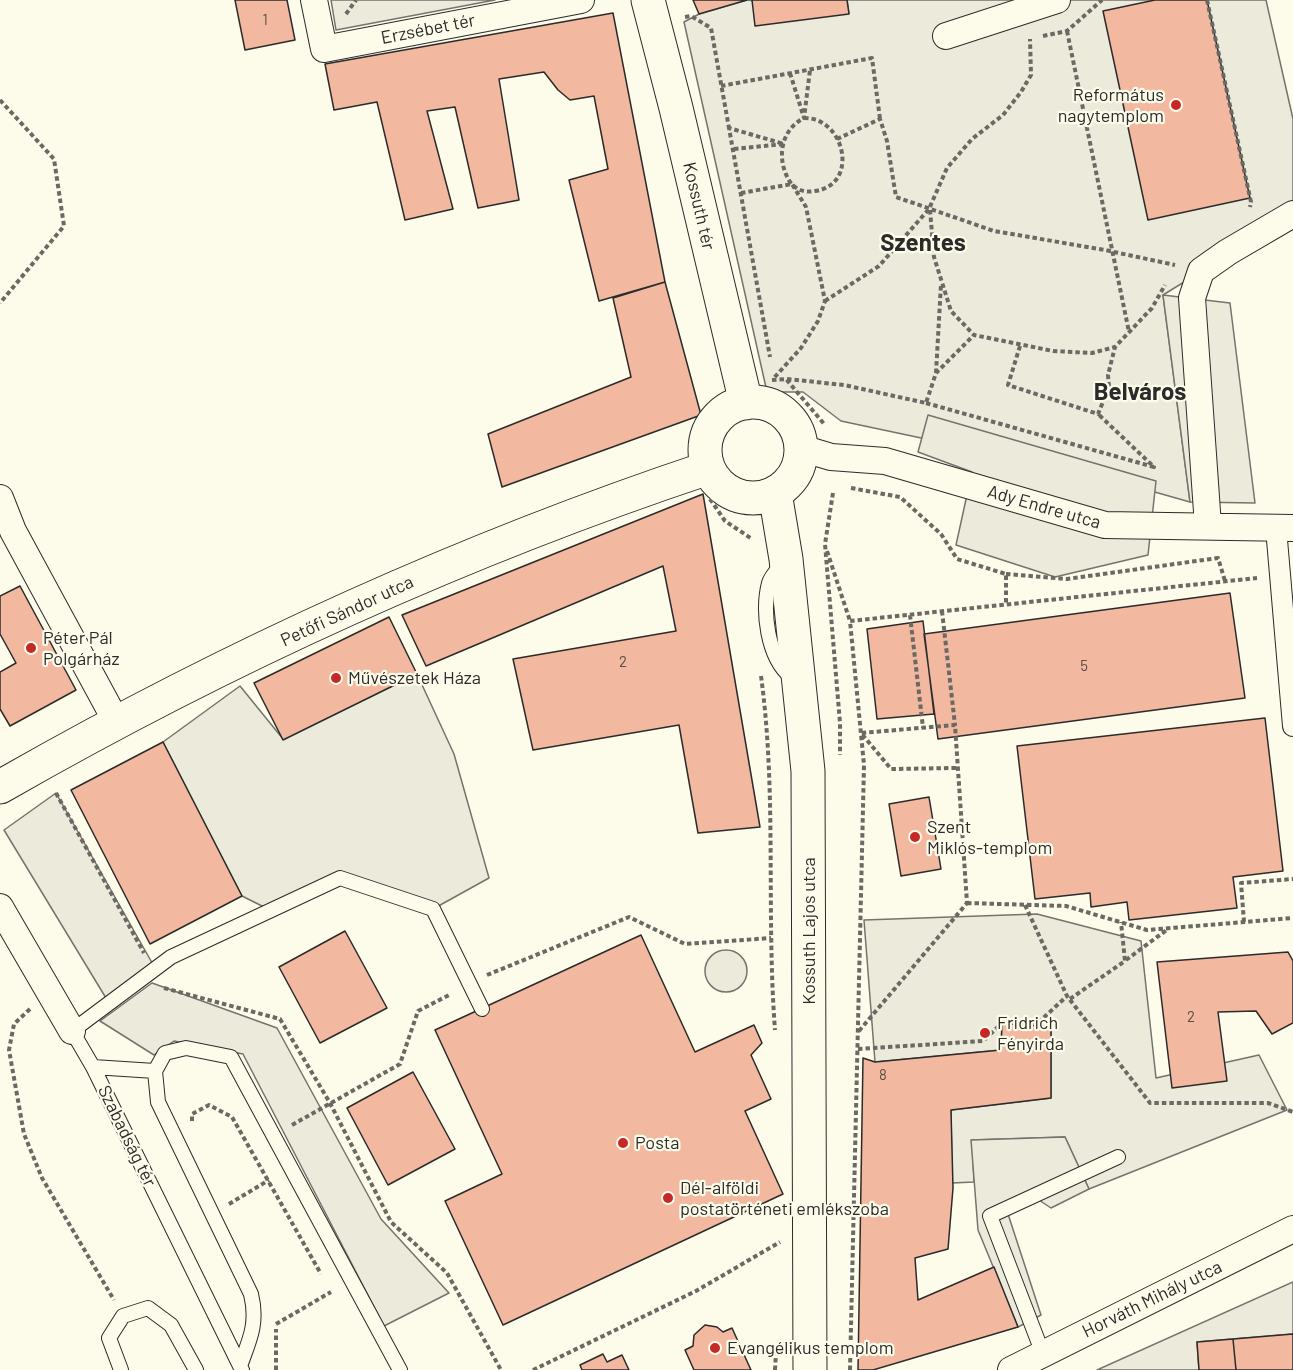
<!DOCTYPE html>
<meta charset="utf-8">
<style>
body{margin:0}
canvas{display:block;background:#fdfbea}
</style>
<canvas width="1293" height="1370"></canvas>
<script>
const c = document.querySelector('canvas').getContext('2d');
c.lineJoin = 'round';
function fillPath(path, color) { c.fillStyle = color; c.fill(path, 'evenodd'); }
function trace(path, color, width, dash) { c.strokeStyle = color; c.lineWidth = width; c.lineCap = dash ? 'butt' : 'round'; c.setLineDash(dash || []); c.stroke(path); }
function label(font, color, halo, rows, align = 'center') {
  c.font = font + ' Barlow,sans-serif'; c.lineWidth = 4.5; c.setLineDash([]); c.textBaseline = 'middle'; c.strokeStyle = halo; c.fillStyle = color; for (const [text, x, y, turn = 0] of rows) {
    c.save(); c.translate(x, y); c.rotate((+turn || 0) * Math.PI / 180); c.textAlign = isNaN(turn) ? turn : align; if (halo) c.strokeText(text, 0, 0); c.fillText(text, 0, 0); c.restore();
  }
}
const green = new Path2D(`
 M 331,0 L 495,0 L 336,30 Z
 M 747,0 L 849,13 L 847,0 L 1266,0 L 1293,119 L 1293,215 L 1163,295 L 1190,502 L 1091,474 L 841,421 L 803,392 L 767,392 L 684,22 L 699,14 Z
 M 417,674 L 454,754 L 489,878 L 433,909 L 340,878 L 270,910 L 242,896 L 163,742 L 240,686 L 283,739 Z
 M 1037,914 L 1141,941 L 1156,1078 L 1259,1055 L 1287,1110 L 1089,1189 L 1065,1137 L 972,1140 L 974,1182 L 952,1183 L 951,1110 L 1051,1098 L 1051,1027 L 1002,1023 L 1001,1050 L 875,1062 L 864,920 Z
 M705 971a21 21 0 1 1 42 0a21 21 0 1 1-42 0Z
 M 152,983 L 277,1028 L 381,1219 L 449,1293 L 384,1326 L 243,1054 L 174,1041 L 154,1055 L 100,1021 Z
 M 1293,1282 L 1293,1334 L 1197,1342 L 1199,1370 L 1097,1370 Z`);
fillPath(green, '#ecebdb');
trace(green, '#74746e', 1.5);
const parking = new Path2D(`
 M 1163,295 L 1230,303 L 1255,503 L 1190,502 Z
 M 928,415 L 1156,481 L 1148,555 L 1055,577 L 956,545 L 972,472 L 918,452 Z
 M 56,793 L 155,968 L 109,1003 L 4,830 Z
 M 1065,1137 L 1089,1189 L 1051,1208 L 1039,1200 L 1008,1214 L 1041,1315 L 1018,1327 L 978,1230 L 971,1140 Z`);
fillPath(parking, '#eceadb');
trace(parking, '#74746e', 1.5);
const building = new Path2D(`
 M 235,0 L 287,0 L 295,40 L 245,50 Z
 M 693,0 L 747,0 L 699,14 Z
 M 752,0 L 847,0 L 849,14 L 755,26 Z
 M 1155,0 L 1207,0 L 1250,198 L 1148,220 L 1103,11 Z
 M 613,13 L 665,282 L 599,301 L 569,180 L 608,169 L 594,96 L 570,100 L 558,90 L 544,72 L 499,79 L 519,200 L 478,208 L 455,107 L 427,111 L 453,209 L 405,220 L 377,102 L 334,110 L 325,64 Z
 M 665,282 L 701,415 L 502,487 L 488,434 L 631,377 L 613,298 Z
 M 703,494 L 760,827 L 698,833 L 679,725 L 533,750 L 513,659 L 676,631 L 663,566 L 426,666 L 402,615 Z
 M 20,586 L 76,690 L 10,726 L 0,709 L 0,672 L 16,663 L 0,634 L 0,596 Z
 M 1230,593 L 1245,698 L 938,739 L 924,634 Z
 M 389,617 L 417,674 L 283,740 L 254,683 Z
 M 923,621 L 934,714 L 877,719 L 867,629 Z
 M 1265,718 L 1283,871 L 1233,877 L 1237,908 L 1129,920 L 1127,902 L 1091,907 L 1090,893 L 1035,899 L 1017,746 Z
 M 163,742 L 242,896 L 150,944 L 71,790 Z
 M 929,797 L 941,869 L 901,876 L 889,804 Z
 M 345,931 L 387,1008 L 320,1043 L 279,967 Z
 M 641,935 L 695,1052 L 754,1025 L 762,1043 L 751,1055 L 771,1099 L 745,1111 L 783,1194 L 503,1325 L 445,1201 L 502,1174 L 435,1030 Z
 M 1288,952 L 1293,961 L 1293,1023 L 1272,1034 L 1256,1011 L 1218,1012 L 1227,1081 L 1172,1088 L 1157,962 Z
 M 1002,1023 L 1051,1027 L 1051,1098 L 951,1110 L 953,1188 L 948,1249 L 915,1258 L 918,1300 L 994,1267 L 1018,1327 L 873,1370 L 858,1370 L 863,1058 L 875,1062 L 1001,1050 Z
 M 413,1072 L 455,1149 L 388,1185 L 347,1108 Z
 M 705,1325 L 717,1327 L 723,1332 L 732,1328 L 751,1370 L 694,1370 L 685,1350 L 693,1346 L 694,1335 Z
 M 1293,1334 L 1293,1370 L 1236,1370 L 1233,1339 Z
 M 1233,1339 L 1236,1370 L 1199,1370 L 1197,1342 Z
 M 603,1354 L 607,1362 L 622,1355 L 629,1370 L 582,1370 L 580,1365 Z`);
fillPath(building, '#f2b8a0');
trace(building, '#2b2b2b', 1.5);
const service = new Path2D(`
 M 783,563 C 778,569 771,576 769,583 C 762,611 767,657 791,677
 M 93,1067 L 155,1071
 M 1043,1354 L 990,1216 L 1118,1157
 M 240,1366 C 250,1339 258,1323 251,1294 L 158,1102 L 155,1071 L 165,1053 L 186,1048 L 231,1057 L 400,1370
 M 121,1370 L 109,1338 L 123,1316 L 148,1308 L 171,1325 L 196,1370
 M 242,1370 L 93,1067 L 72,1031 L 171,957 L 340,878 L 433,909 L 482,1009`);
const pedestrian = new Path2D(`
 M 1276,528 L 1293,726`);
const minor = new Path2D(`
 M 314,0 L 324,49 L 581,0
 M 946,36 L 1057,0
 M 801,448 L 831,457 L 885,461 L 1105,525 L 1293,528
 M 0,498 L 13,531 L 116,721
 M 1208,526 L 1192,298 L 1201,271 L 1228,252 L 1293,214
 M 0,907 L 72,1031
 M 1011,1370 L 1293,1229`);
const tertiary = new Path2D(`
 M 648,0 L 676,108 L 746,403
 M705 450a48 48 0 1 1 96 0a48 48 0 1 1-96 0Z
 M 775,493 L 786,559 L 808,771 L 810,1370
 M 0,787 C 225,658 462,550 708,468`);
trace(service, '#2b2b2b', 16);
trace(pedestrian, '#2b2b2b', 22);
trace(minor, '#2b2b2b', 28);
trace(tertiary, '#2b2b2b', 35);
trace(new Path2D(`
 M 1207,0 L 1251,202 L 1250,207
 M 346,14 L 356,0
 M 685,17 L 691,16 L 711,28 L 729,128
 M 1067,31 L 1129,332
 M 1043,36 L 1067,31 L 1102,0
 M 790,73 L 804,118 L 810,70
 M 721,86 L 872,58 L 880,119
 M 0,100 L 54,159 L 64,226 L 0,303
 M 804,118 C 845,117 860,185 815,191 C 805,193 796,190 790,182 C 776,160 780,130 804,118 Z
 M 837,139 L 880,119 L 887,141 L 896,197 L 994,231 L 1105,250 L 1175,265
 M 734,149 L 784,144 L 729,128 L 770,357
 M 741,193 L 792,184 L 806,207 L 825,301 L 818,321 L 801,348 L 773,379
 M 930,210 L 934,257 L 951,311 L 974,335 L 1053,351 L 1092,353 L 1115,347
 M 825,301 L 879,266 L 929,209 L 947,168 L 972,139 L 1003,115 L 1021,92 L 1031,75 L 1030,39
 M 1020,346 L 1008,385 L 1098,414 L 1109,387 L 1108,375 L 1115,347 L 1152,308 L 1165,285
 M 936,373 L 941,284
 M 787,379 L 844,385 L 926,403 L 936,373 L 974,335
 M 772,380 L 786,379 L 825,425
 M 926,403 L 1154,467 L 1098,414
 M 694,440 L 706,420 L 717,411
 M 851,488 L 900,497 L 941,534 L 957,559 L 1006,574 L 1006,605
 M 833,493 L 825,544 L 840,723 L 840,755
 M 710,499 L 725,521 L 752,539
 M 827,551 L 850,621
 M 1006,574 L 1067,579 L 1218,558 L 1225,581
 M 942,611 L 955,725
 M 910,615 L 923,728
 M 761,676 C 777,793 766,912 775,1030
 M 56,793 L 144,953
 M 967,903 L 1066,906 L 1147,930 L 1293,918
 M 1025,905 L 1067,996 L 1150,1103 L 1268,1103 L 1293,1112
 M 1244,922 L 1241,883 L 1293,879
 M 1126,960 L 1168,929
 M 487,975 L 629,917 L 685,944 L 771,938
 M 164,988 L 280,1019 L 330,1103 L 391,1222 L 447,1273 L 501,1370
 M 1070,999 L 1125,961 L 1121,922
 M 30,1009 L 14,1024 L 9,1050 L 24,1134 L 42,1178 L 114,1300
 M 859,1031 L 967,903 L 955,725 L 861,733 L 891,769 L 956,768
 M 858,1049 L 983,1041 L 1002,1023 L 1039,1022 L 1067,996
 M 192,1121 L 192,1114 L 209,1105 L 232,1117 L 321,1274
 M 292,1125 L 400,1064 L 418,1011 L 451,994
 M 229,1204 L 269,1180
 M 276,1324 L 331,1292
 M 276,1370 L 276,1329
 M 533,1370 L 696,1291 L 780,1242
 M 775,1370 L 776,1352
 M 850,1370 L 864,765 L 850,621 L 1257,578`), '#6a6964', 4, [4.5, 3]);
trace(service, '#fdfbea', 14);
trace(pedestrian, '#fdfbea', 20);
trace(minor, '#fdfbea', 26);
trace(tertiary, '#fdfbea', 33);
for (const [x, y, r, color] of [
 [1176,105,6,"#c62828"],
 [31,648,6,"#c62828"],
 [336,678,6,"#c62828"],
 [915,837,6,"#c62828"],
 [985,1033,6,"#c62828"],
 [623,1143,6,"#c62828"],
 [668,1198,6,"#c62828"],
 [715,1348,6,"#c62828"]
]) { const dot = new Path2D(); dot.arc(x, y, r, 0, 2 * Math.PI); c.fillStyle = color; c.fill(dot); trace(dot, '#fdfbea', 2); }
label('15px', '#5d4e48', null, [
 ["1",265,20],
 ["2",623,662],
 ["5",1084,666],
 ["2",1191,1017],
 ["8",883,1075]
]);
label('18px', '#2b2b2b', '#fdfbea', [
 ["Erzsébet tér",428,29,-11],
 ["Kossuth tér",699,206,77],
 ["Ady Endre utca",1044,507,16],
 ["Petőfi Sándor utca",347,611,-25],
 ["Kossuth Lajos utca",809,931,-90],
 ["Szabadság tér",127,1136,64],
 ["Horváth Mihály utca",1152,1299,-26]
]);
label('18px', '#2b2b2b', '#fdfbea', [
 ["Református",1164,95,"right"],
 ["nagytemplom",1164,116,"right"],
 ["Péter Pál",43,638],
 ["Polgárház",43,659],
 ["Művészetek Háza",348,678],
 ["Szent",927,827],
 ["Miklós-templom",927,848],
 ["Fridrich",997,1023],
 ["Fényirda",997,1044],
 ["Posta",635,1143],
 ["Dél-alföldi",680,1188],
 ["postatörténeti emlékszoba",680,1209],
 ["Evangélikus templom",727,1348]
], 'left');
label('bold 24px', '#2b2b2b', '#fdfbea', [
 ["Szentes",923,243],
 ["Belváros",1140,392]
]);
</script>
